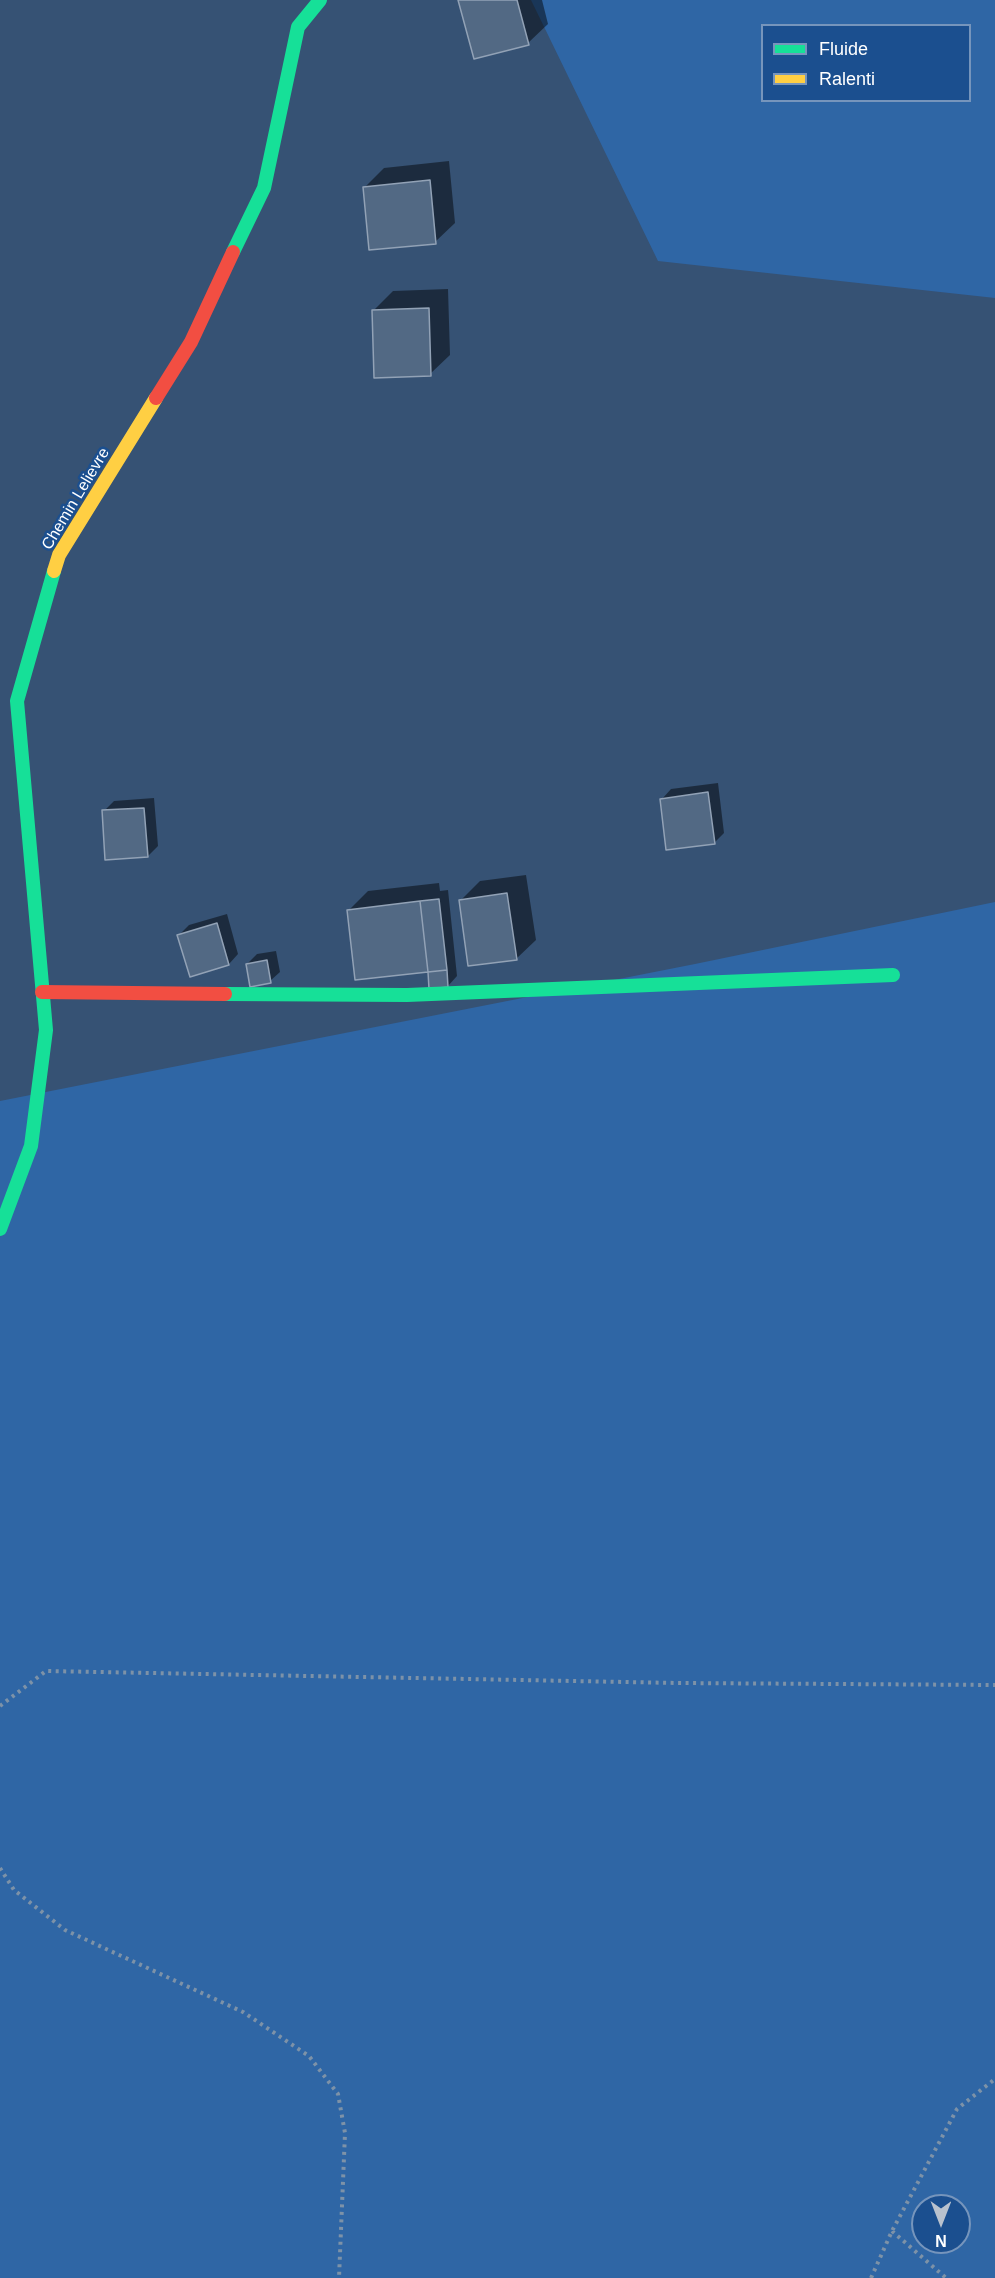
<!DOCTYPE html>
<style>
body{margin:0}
#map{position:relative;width:995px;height:2278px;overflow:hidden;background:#365274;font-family:Arial,sans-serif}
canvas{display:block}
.legend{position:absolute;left:761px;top:24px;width:210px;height:78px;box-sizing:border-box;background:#1b4f8f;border:2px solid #7695bc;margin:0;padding:8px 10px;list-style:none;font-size:18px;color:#fff}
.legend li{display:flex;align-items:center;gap:12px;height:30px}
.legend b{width:30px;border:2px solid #7695bc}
.north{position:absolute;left:911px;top:2194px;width:60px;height:60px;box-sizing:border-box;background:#1b4f8f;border:2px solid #7695bc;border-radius:50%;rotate:180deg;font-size:16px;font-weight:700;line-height:24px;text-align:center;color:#fff}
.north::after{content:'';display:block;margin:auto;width:21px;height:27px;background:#b9c2ce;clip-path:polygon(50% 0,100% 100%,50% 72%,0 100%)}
</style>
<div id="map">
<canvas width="995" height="2278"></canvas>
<ul class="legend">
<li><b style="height:8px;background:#16e098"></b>Fluide</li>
<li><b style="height:8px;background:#ffcf43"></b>Ralenti</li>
</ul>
<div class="north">N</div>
</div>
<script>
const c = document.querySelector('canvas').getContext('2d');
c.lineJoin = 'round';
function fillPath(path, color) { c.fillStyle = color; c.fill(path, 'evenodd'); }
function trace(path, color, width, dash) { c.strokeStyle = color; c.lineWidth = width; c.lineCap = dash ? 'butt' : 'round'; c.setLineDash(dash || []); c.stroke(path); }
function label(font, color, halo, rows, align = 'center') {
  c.font = font + ' Arial,sans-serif'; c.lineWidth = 5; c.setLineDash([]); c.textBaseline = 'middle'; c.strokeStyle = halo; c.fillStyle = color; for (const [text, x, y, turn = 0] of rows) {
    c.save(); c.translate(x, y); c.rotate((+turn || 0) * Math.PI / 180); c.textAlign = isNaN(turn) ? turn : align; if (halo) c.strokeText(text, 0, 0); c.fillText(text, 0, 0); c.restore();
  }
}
fillPath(new Path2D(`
 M 531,0 L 995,0 L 995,298 L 658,261 ZM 762,26 L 970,26 L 970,100 L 762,100 Z
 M 995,902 L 995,2278 L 0,2278 L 0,1101 L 695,964 ZM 923,2206 L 959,2206 L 959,2242 L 923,2242 Z`), '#2f66a5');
fillPath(new Path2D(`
 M 460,0 L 542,0 L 548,24 L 528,43 Z
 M 449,161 L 455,223 L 435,242 L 365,187 L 384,168 Z
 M 448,289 L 450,355 L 430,374 L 373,311 L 393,291 Z
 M 718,783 L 724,833 L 714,843 L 662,799 L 671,789 Z
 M 154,798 L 158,846 L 148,856 L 104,811 L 114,801 Z
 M 526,875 L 536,940 L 516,959 L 461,900 L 480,881 Z
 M 439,883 L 440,891 L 448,890 L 457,976 L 448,986 L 349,910 L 368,891 Z
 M 227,914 L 238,954 L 229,964 L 179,935 L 189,925 Z
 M 276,951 L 280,972 L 270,981 L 247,964 L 257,954 Z`), '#0007');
const building = new Path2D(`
 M 458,0 L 517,0 L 529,45 L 474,59 Z
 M 430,180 L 436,244 L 369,250 L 363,187 Z
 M 429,308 L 431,376 L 374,378 L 372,310 Z
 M 708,792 L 715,844 L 666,850 L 660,799 Z
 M 144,808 L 148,857 L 105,860 L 102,810 Z
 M 507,893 L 517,960 L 468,966 L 459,900 Z
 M 439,899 L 447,970 L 428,972 L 420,901 Z
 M 420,901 L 428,972 L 355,980 L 347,910 Z
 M 217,923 L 229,965 L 190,977 L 177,935 Z
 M 267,960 L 271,983 L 250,987 L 246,964 Z
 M 447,970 L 448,987 L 429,989 L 428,972 Z`);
fillPath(building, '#526984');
trace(building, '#92a2b6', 1.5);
trace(new Path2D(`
 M 0,1706 L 46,1671 L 678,1683 L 995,1685
 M 0,1868 L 14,1890 L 65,1930 L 243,2012 L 309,2056 L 338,2094 L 345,2133 L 339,2278
 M 892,2231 L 946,2278
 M 871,2278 L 892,2231 L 957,2109 L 995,2079`), '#7d92a8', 4, [3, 4.5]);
trace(new Path2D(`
 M 233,252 L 264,188 L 298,27 L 320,0
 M 225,994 L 407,995 L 893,975
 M 0,1229 L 31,1146 L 46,1030 L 17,701 L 54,571`), '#16e098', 14);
trace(new Path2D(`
 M 54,571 L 59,555 L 156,398`), '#ffcf43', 14);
trace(new Path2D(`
 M 156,398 L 191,342 L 233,252
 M 42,992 L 225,994`), '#f24e42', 14);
label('16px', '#fff', '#1b4f8f', [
 ["Chemin Lelievre",76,499,-59]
]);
</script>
